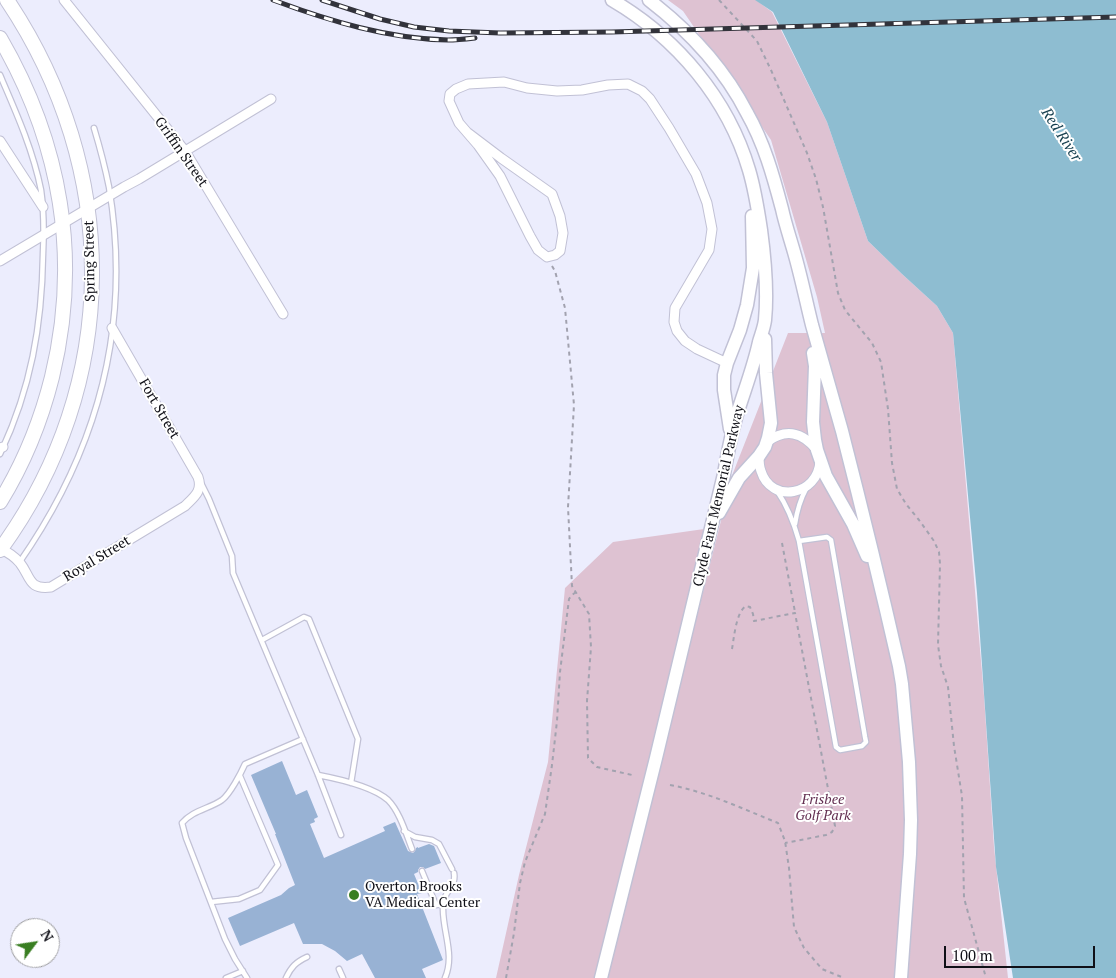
<!DOCTYPE html>
<style>
body{margin:0}
#map{position:relative;width:1116px;height:978px;overflow:hidden;background:#ecedfd;font-family:"PT Serif",serif}
canvas{display:block}
.north{position:absolute;left:10px;top:918px;width:50px;height:50px;box-sizing:border-box;background:#fff;border:1px solid #9f9fa2;border-radius:50%;rotate:59deg;font-size:14px;font-weight:700;line-height:20px;text-align:center;color:#101017}
.north::after{content:'';display:block;margin:auto;width:18px;height:22px;background:#397e21;clip-path:polygon(50% 0,100% 100%,50% 72%,0 100%)}
.scale{position:absolute;left:944px;top:946px;width:151px;height:22px;box-sizing:border-box;border:2px solid #101017;border-top:0;padding-left:6px;font-size:15px;line-height:18px;white-space:nowrap;color:#101017;-webkit-text-stroke:4px #fff;paint-order:stroke}
</style>
<div id="map">
<canvas width="1116" height="978"></canvas>
<div class="north">N</div>
<div class="scale">100 m</div>
</div>
<script>
const c = document.querySelector('canvas').getContext('2d');
c.lineJoin = 'round';
function fillPath(path, color) { c.fillStyle = color; c.fill(path, 'evenodd'); }
function trace(path, color, width, dash) { c.strokeStyle = color; c.lineWidth = width; c.lineCap = dash ? 'butt' : 'round'; c.setLineDash(dash || []); c.stroke(path); }
function label(font, color, halo, rows, align = 'center') {
  c.font = font + ' "PT Serif",serif'; c.lineWidth = 4; c.setLineDash([]); c.textBaseline = 'middle'; c.strokeStyle = halo; c.fillStyle = color; for (const [text, x, y, turn = 0] of rows) {
    c.save(); c.translate(x, y); c.rotate((+turn || 0) * Math.PI / 180); c.textAlign = isNaN(turn) ? turn : align; if (halo) c.strokeText(text, 0, 0); c.fillText(text, 0, 0); c.restore();
  }
}
fillPath(new Path2D(`
 M 668,0 L 756,0 L 772,12 L 827,122 L 868,241 L 902,274 L 937,306 L 953,333 L 984,696 L 994,847 L 1008,978 L 606,978 L 733,473 L 788,333 L 825,333 L 817,297 L 771,140 L 683,11 Z
 M 711,528 L 623,863 L 595,978 L 496,978 L 519,875 L 548,762 L 565,588 L 613,542 Z`), '#dec2d2');
fillPath(new Path2D(`
 M 755,0 L 1116,0 L 1116,978 L 1013,978 L 996,867 L 977,593 L 953,333 L 937,306 L 902,274 L 868,241 L 827,122 L 773,12 Z`), '#8ebdd1');
fillPath(new Path2D(`
 M 282,761 L 296,795 L 307,790 L 318,817 L 314,819 L 315,822 L 310,824 L 324,858 L 385,831 L 383,827 L 395,822 L 408,851 L 413,853 L 415,851 L 416,848 L 418,847 L 418,848 L 429,844 L 434,846 L 441,863 L 425,869 L 423,867 L 420,867 L 418,870 L 418,872 L 414,874 L 422,893 L 417,894 L 443,960 L 422,969 L 426,978 L 375,978 L 362,954 L 347,961 L 335,951 L 322,944 L 303,944 L 294,923 L 240,946 L 228,918 L 281,895 L 289,888 L 295,885 L 275,834 L 276,834 L 251,775 Z`), '#98b2d4');
const lane = new Path2D(`
 M 0,75 C 16,112 33,150 41,190 C 44,211 44,233 43,254 C 42,325 31,389 0,454
 M 201,483 L 209,499 L 232,556 L 233,573 L 318,775 L 341,835
 M 777,491 C 788,507 794,523 799,541 L 836,747 L 840,750 L 862,746 L 866,742 L 865,737 L 831,540 L 827,537 L 799,541
 M 795,524 C 797,511 800,500 806,489
 M 19,563 C 98,450 132,324 109,187 C 105,167 100,148 94,128
 M 262,640 L 304,617 L 309,619 L 358,739 L 351,783
 M 318,775 C 339,779 372,786 388,800 C 400,812 406,834 412,849
 M 404,831 L 415,837 L 432,840 L 439,844 L 452,869
 M 422,871 L 436,905 L 444,904
 M 211,902 L 239,899 L 260,890 L 278,865 L 240,776
 M 339,969 L 343,978
 M 226,978 L 243,971
 M 247,978 L 235,959 L 225,939 L 186,838 L 182,823 C 193,810 209,809 222,800 C 230,794 241,773 245,764 L 303,739
 M 286,978 C 291,967 296,962 307,957
 M 445,978 C 455,955 443,933 443,909 C 443,905 443,901 445,897 C 449,888 456,884 454,873`);
const street = new Path2D(`
 M 64,0 L 185,151 L 283,314
 M 468,133 L 501,158 L 552,194 L 560,216 L 563,233 L 560,251 L 555,255 L 547,257 L 538,250 L 530,236 L 500,176 L 478,145 L 459,123 L 449,101 L 450,94 L 456,89 L 468,84 L 504,82 L 527,88 L 557,91 L 582,90 L 608,85 L 628,84 L 642,91 L 650,99 L 669,128 L 696,174 L 707,203 L 712,229 L 709,250 L 675,308 L 674,322 L 677,331 L 685,341 L 697,349 L 727,363
 M 0,141 L 43,207
 M 0,261 L 124,187 L 139,179 L 271,99
 M 767,442 C 786,428 802,432 817,450
 M 0,448 L 3,447
 M 759,456 C 759,461 759,466 761,471 C 771,504 818,496 820,461
 M 0,549 C 8,552 14,556 20,563 C 31,577 28,590 51,587 L 185,506 C 194,497 203,491 198,477 L 112,328`);
const secondary = new Path2D(`
 M 649,0 C 688,30 724,68 747,113 C 764,143 773,175 782,209 C 785,223 790,238 794,252 C 801,276 806,301 812,325 C 822,361 832,396 842,431 C 862,509 881,587 899,666 L 902,684 L 909,762 L 911,820 L 910,854 L 901,978
 M 813,353 L 815,366 L 813,422 L 815,440 L 817,450 L 826,476 L 853,524 L 867,556
 M 730,429 L 724,390 L 724,375 L 727,363 L 740,330 L 747,305 L 753,268 L 752,216
 M 719,513 L 739,478 L 759,456 L 765,447 L 768,438 L 771,423 L 766,373 L 765,339
 M 601,978 L 656,758 L 724,474 C 728,451 732,429 739,408 C 746,386 754,365 759,342 C 761,335 764,328 765,320 C 768,290 765,260 761,230 C 758,210 755,190 749,170 C 728,99 677,38 612,0`);
const primary = new Path2D(`
 M 0,38 C 61,143 81,258 52,377 C 41,421 24,463 0,502
 M 0,550 C 122,383 121,170 7,0`);
trace(lane, '#c1c1d5', 7);
trace(street, '#c1c1d5', 11);
trace(secondary, '#c1c1d5', 15);
trace(primary, '#c1c1d5', 16);
trace(new Path2D(`
 M 719,0 L 757,41 L 771,70 L 807,153 L 816,179 L 823,207 L 838,293 L 845,310 L 872,343 L 881,362 L 888,409 L 892,463 L 897,489 L 906,504 L 919,520 L 934,541 L 939,552 L 940,564 L 938,645 L 941,666 L 948,687 L 954,746 L 962,796 L 964,898 L 986,978
 M 552,266 L 555,271 L 565,308 L 574,405 L 568,507 L 572,586 L 589,614 L 591,647 L 587,701 L 588,758 L 597,767 L 632,775
 M 782,543 L 795,612
 M 732,649 C 734,638 736,612 746,606 L 750,607 L 753,614 L 754,621 L 795,613 L 835,826 L 832,832 L 826,835 L 785,843
 M 670,785 C 708,792 743,809 778,823 L 785,841 L 789,868 L 794,927 L 804,948 L 822,969 L 844,978
 M 506,978 L 514,933 L 520,883 L 525,862 L 545,814 L 552,765 L 557,721 L 560,672 L 569,599 L 572,595 L 576,592`), '#a2a2af', 2, [4, 4]);
trace(lane, '#fff', 4.5);
trace(street, '#fff', 9);
trace(secondary, '#fff', 12);
trace(primary, '#fff', 14);
const rail = new Path2D(`
 M 273,0 C 329,21 389,39 448,40 C 457,40 466,39 475,38
 M 322,0 L 380,19 L 414,27 L 449,31 L 500,33 L 612,32 L 1116,17`);
trace(rail, '#32333b', 5);
trace(rail, '#fff', 3, [9]);
for (const [x, y, r, color] of [
 [354,895,6,"#397e21"]
]) { const dot = new Path2D(); dot.arc(x, y, r, 0, 2 * Math.PI); c.fillStyle = color; c.fill(dot); trace(dot, '#fff', 2); }
label('14px', '#101017', '#fff', [
 ["Griffin Street",181,152,55],
 ["Spring Street",90,261,-91],
 ["Fort Street",159,409,60],
 ["Clyde Fant Memorial Parkway",719,496,-77],
 ["Royal Street",97,559,-31]
]);
label('italic 14px', '#632f51', '#fff', [
 ["Frisbee",823,800],
 ["Golf Park",823,816]
]);
label('14px', '#101017', '#fff', [
 ["Overton Brooks",365,887],
 ["VA Medical Center",365,903]
], 'left');
label('italic 15px', '#163f4f', '#fff', [
 ["Red River",1061,135,57]
]);
</script>
